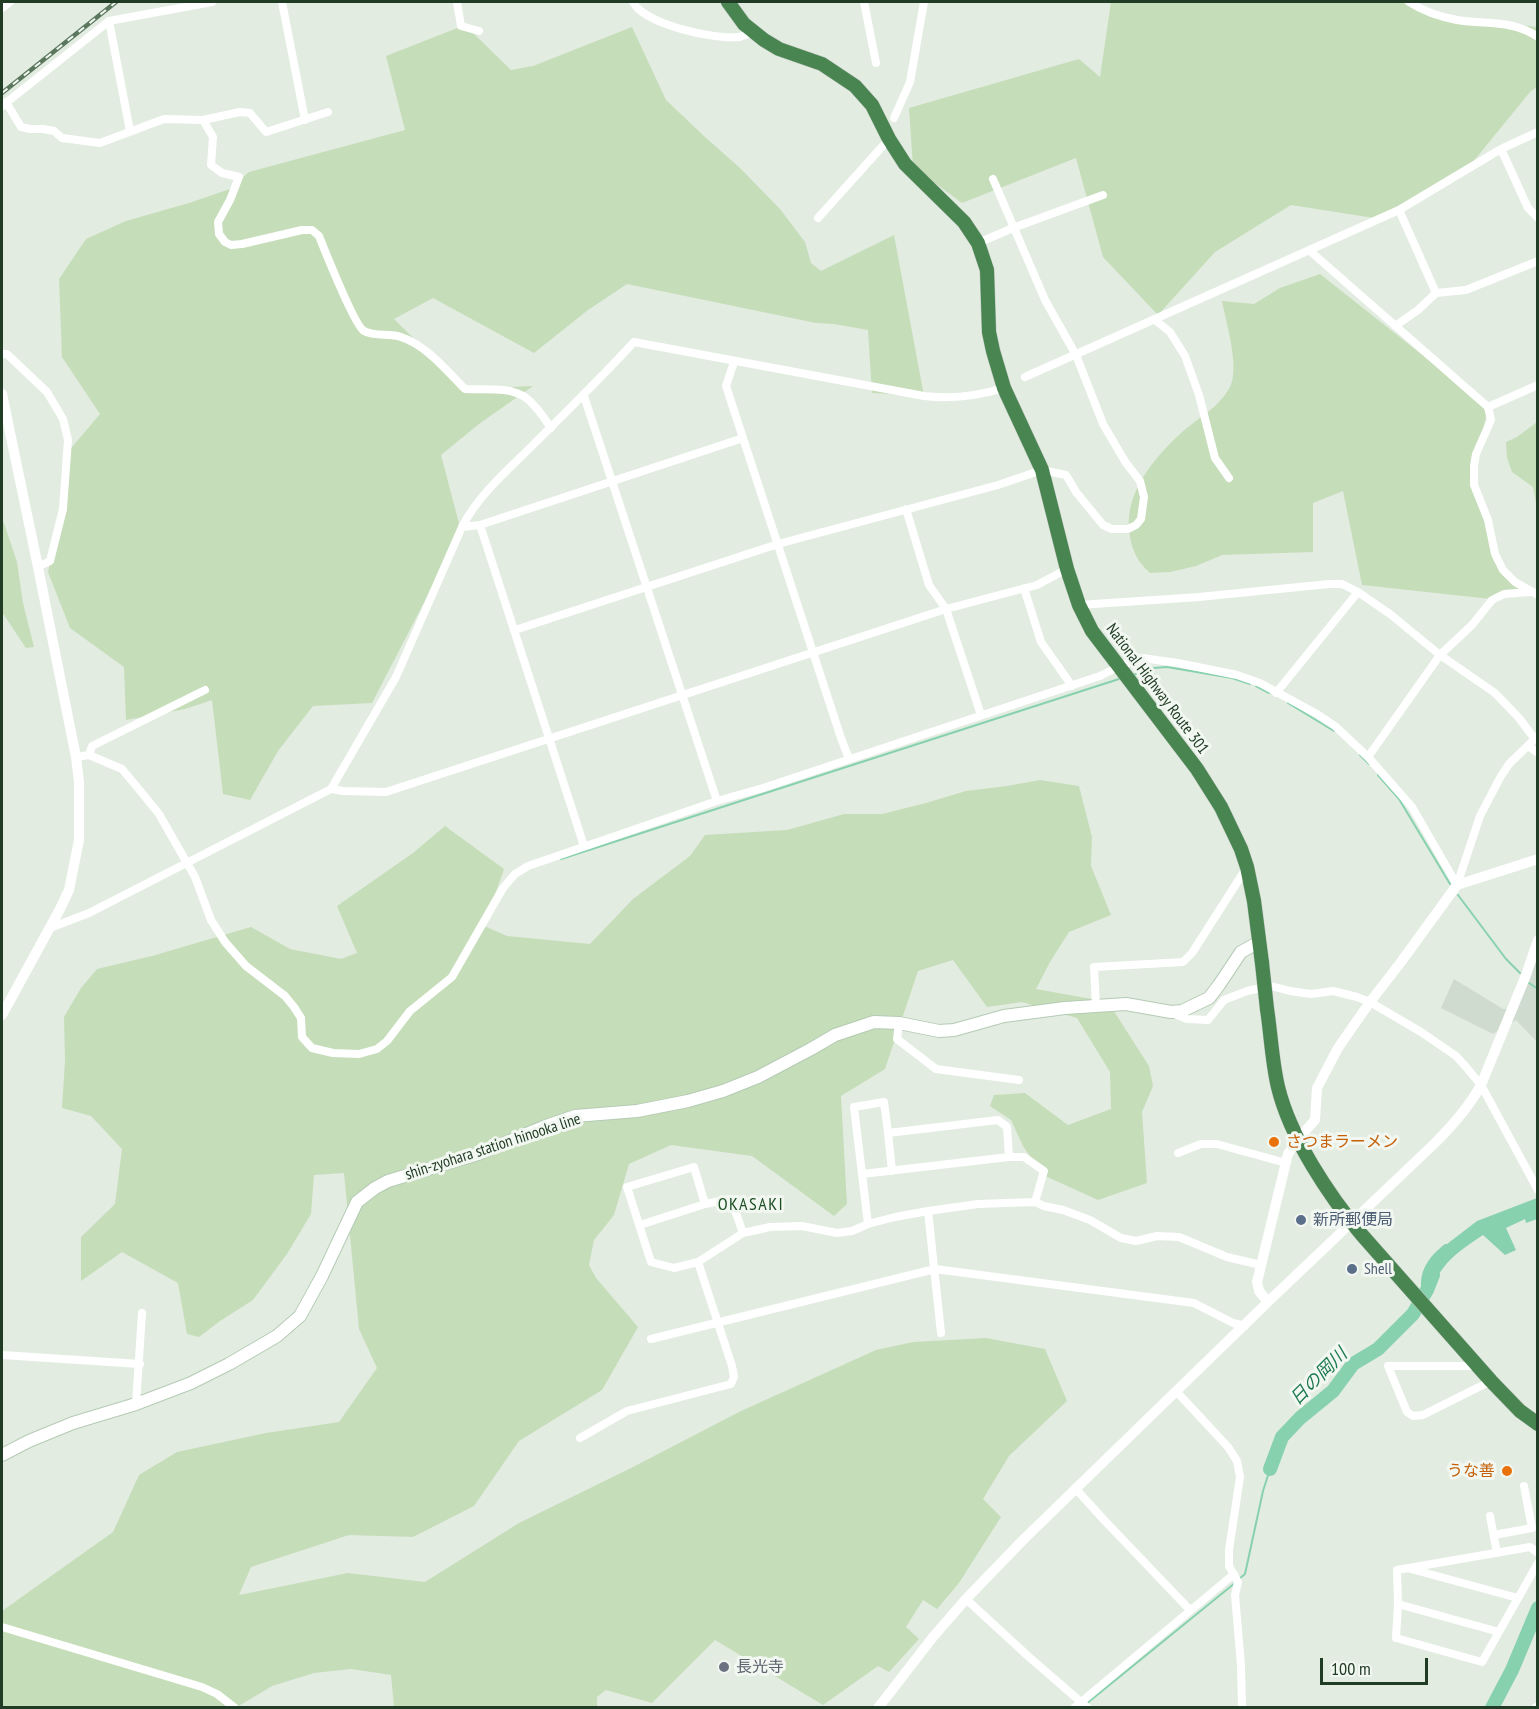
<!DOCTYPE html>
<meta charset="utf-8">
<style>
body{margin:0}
#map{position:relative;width:1539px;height:1709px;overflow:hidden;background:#e2ece1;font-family:"PT Sans Narrow",sans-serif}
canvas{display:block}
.frame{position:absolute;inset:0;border:3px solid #213c24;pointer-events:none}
.scale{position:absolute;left:1320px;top:1658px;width:108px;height:27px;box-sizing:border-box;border:3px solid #213c24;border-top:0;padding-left:8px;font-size:18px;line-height:21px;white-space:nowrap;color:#213c24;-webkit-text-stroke:4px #f2f8f1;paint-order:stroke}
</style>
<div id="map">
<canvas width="1539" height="1709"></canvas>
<div class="frame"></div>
<div class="scale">100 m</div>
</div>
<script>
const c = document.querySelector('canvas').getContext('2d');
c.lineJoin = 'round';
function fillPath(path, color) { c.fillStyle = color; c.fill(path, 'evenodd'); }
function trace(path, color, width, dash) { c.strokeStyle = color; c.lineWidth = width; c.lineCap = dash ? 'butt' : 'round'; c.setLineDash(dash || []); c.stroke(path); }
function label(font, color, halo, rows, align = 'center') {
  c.font = font + ' "PT Sans Narrow","Noto Sans JP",sans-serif'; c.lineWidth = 6; c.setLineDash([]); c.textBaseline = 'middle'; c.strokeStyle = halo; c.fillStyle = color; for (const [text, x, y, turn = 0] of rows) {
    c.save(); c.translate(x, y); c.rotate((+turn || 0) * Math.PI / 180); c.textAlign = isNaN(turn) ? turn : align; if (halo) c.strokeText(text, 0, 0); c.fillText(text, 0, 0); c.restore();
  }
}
fillPath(new Path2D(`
 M 1537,957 L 1537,1042 L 1516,1020 L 1493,1034 L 1441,1008 L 1454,979 L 1503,1009 L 1516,1009 Z`), '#d0dbcf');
fillPath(new Path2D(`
 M 1111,2 L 1401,2 L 1437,15 L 1537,27 L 1537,87 L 1530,92 L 1459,179 L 1374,218 L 1291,205 L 1215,252 L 1158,315 L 1103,257 L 1076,158 L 962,203 L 913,167 L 909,108 L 1079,59 L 1100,77 Z
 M 460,27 L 471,31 L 511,70 L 533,66 L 632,27 L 666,100 L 705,137 L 740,168 L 780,209 L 805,242 L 811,263 L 821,271 L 894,235 L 924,396 L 872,393 L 868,330 L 834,324 L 816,323 L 627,284 L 588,310 L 534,353 L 433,298 L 394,319 L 465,389 L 533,386 L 479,424 L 441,455 L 461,531 L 372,703 L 313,706 L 278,751 L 250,800 L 223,794 L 212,700 L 185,709 L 126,720 L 124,667 L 70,628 L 48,572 L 63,509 L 67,453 L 100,414 L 62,357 L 59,279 L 86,239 L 126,221 L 189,203 L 230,189 L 249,172 L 405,130 L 386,56 Z
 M 1320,274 L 1488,407 L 1473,475 L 1500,565 L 1522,593 L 1491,599 L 1362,585 L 1343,491 L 1313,503 L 1313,552 L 1222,555 L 1196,566 L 1170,572 L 1150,573 C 1136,561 1130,546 1129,528 C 1126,492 1154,458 1180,434 C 1196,419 1219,408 1230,387 C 1240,368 1226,322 1222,301 L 1254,304 L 1280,288 Z
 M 1537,422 L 1538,501 L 1536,503 L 1533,487 L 1512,472 L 1507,458 L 1506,442 L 1517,437 Z
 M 2,520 L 4,523 L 17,562 L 23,603 L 34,647 L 26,648 L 2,612 Z
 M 1040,780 L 1079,786 L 1092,837 L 1091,866 L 1111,915 L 1069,932 L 1050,962 L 1036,989 L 1108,1002 L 1149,1066 L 1153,1086 L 1142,1112 L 1147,1183 L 1098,1200 L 1043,1175 L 1023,1146 L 1011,1120 L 990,1106 L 994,1095 L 1025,1093 L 1068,1125 L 1111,1109 L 1110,1072 L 1077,1018 L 1022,1002 L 987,1007 L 953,960 L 918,971 L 885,1069 L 841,1096 L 847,1204 L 834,1216 L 752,1156 L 671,1145 L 629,1164 L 614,1215 L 594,1240 L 589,1265 L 596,1278 L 638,1327 L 602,1390 L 519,1441 L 474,1506 L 413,1537 L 349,1535 L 251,1567 L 239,1595 L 348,1573 L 425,1582 L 519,1523 L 633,1467 L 741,1411 L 876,1350 L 913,1342 L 986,1338 L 1045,1349 L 1067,1401 L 1009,1456 L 983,1499 L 1001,1517 L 959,1583 L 937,1609 L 923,1600 L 906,1627 L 919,1639 L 889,1672 L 878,1666 L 823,1705 L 715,1640 L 652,1703 L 606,1690 L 597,1697 L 597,1707 L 394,1707 L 391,1675 L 351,1669 L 314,1673 L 272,1686 L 237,1707 L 2,1707 L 2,1611 L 113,1532 L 139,1475 L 177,1452 L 266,1433 L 339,1422 L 377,1368 L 359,1329 L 344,1173 L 314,1175 L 311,1214 L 287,1254 L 253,1300 L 220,1321 L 199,1337 L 187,1334 L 178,1283 L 122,1252 L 81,1281 L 81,1237 L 115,1204 L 122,1149 L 91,1116 L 62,1108 L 65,1061 L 64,1017 L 81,988 L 97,969 L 152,956 L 251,927 L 290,949 L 341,959 L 357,953 L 337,906 L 413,853 L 445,826 L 504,869 L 484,926 L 507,936 L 590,944 L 633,899 L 690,856 L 705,835 L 787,830 L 844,814 L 882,814 L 926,803 L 966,791 L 1007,786 Z`), '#c6ddb9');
fillPath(new Path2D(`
 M 1537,1198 L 1537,1219 L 1526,1223 L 1525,1219 L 1506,1228 L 1516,1250 L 1505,1255 L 1483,1235 C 1456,1253 1441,1263 1429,1295 L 1421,1285 C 1421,1267 1431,1255 1445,1244 L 1447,1244 L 1477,1221 Z`), '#88d1ae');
trace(new Path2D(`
 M 1133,675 L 1154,668 L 1167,667 L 1232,678 L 1250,684
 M 1256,686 L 1269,693
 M 1288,703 L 1334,731
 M 1360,755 L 1369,764
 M 1378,775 L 1399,799 L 1450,884
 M 561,859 L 1119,679
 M 1458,895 L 1506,959 L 1520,973
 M 1529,983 L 1538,989
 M 1239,1579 L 1245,1574 L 1263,1491 L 1270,1469
 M 1086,1704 L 1235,1583`), '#88d1ae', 2);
trace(new Path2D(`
 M 1270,1469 L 1282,1437 L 1300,1418 L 1333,1391 L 1353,1364 L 1378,1349 L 1413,1314 L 1427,1290 L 1433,1275
 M 1492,1708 L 1512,1670 L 1538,1608`), '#88d1ae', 14);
const secondary = new Path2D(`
 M 2,1455 L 29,1441 L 73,1423 L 136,1404 L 191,1383 L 229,1364 L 277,1336 L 300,1316 L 322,1276 L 357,1202 L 375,1188 L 388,1181 L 478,1154 L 546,1126 L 575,1116 L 637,1111 L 688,1101 L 723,1091 L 758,1077 L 811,1049 L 835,1035 L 874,1022 L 899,1023 L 939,1031 L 954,1030 L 1004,1016 L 1065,1008 L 1126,1004 L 1171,1012 L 1182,1011 L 1209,998 L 1219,985 L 1241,952 L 1259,942`);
const trunk = new Path2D(`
 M 728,2 L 744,24 L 764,40 L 779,49 L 822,64 L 855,86 L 872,105 L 889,139 L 905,164 L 964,222 L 978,243 L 987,270 L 989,332 L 993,351 L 1004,388 L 1042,470 L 1067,569 L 1079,605 L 1092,631 L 1197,769 L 1221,807 L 1241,849 L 1247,867 L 1254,901 L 1262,963
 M 1267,1009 C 1271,1035 1272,1062 1278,1087 C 1290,1137 1329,1196 1362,1235 L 1491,1381 L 1520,1411 L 1538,1424`);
trace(secondary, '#b4cbb4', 14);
trace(trunk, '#c1c8c2', 15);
trace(new Path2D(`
 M 282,2 L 305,120
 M 457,2 L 461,26 L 479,31
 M 633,2 C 644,24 714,40 739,37 C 743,36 748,34 752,32
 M 864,2 L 876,63
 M 1409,2 C 1423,11 1440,17 1457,20 C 1486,25 1511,19 1538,37
 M 2,8 L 10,2
 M 109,21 L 130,131
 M 6,102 L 21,127 L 30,129 L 43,129 L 54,131 L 62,138 L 100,143 L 164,119 L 203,120 L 240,112 L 250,113 L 266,132 L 328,112
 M 2,106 L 109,21 L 212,2
 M 894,118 L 910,82 L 924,2
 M 203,120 L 213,137 L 211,165 L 222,173 L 239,177 L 230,200 L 218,222 L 219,234 L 225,242 L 231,245 L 242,244 L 302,230 L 312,230 L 319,236 C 325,251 355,326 364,331 C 375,337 390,333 401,337 C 426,345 447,371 465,389 C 483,390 510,386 526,398 C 536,405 544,418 551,428
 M 1501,149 L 1528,208 L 1538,218
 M 1399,210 L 1436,293
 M 818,218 L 889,139
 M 978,243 L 1013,228 L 1103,195
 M 1310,251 L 1488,407 L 1491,420 L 1476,454 L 1474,466 L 1474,485 L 1488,520 L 1495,554 L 1503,570 L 1515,582 L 1538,595
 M 1155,320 L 1170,332 L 1185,356 L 1199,395 L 1215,458 L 1229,478
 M 1395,326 L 1418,310 L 1436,293 L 1466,290 L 1538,261
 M 2,354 L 7,354 L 47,392 L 63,419 L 68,440 L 63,509 L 50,561 L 38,567
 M 734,362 L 726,386 L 841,738 L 849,759
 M 1025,377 L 1399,210 L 1501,149 L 1538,132
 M 584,396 L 717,801
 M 1488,407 L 1538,385
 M 906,509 L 929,585 L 946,609 L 981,715
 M 480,525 L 584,846
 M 462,527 L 480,525 L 743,438
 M 1024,588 L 1041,642 L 1072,686
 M 1079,605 L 1199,597 L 1329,584 L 1342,584 L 1358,592 L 1390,614 L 1440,655 L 1495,693 L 1519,718 L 1534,738
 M 515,630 L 778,544 L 998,485 L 1042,470 L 1066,475 L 1076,492 L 1103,525 L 1112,529 L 1128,529 L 1136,525 L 1141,519 L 1144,497 L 1140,481 L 1126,463 L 1103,424 L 1076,355 L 1045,300 L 993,179
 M 1276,693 L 1358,592
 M 1528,746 L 1538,753
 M 89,755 L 92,746 L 205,690
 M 76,757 L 89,755 L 122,769 L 142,793 L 159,814 L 195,877 L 211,920 L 225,942 L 246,966 L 285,996 L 294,1007 L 301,1018 L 302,1037 L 312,1048 L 333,1053 L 359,1054 L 377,1049 L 387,1041 L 410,1011 L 452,977 L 503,888 L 515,874 L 528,866 L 717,801 L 763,788 L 1100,676 L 1118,667 L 1142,658 L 1178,663 L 1237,675 L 1260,683 L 1317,714 L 1335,726 L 1368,757 L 1412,807 L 1457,885
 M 1368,757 L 1440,655 L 1472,625 L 1492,600 L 1504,594 L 1530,592
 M 331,789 L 343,791 L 386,792 L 946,609 L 1037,585 L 1067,569
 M 1457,885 L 1480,816 L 1501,776 L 1509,764 L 1538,736
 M 50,928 L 89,913 L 331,789 L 396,677 L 462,527 C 479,494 508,470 534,444 C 568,410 602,377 634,342 L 924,396 C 951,399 978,396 1004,388
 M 1096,1006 L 1094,967 L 1183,962 L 1192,953 L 1247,867
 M 1172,1013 L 1187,1019 L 1208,1020 L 1224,1000 L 1247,991 L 1271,986 L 1290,991 L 1311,994 L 1333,991 L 1357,997 L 1370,1002 L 1421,1032 L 1456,1056 L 1466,1067 L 1481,1085 L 1538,1190
 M 899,1023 L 897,1039 L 936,1069 L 1019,1080
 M 888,1133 L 892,1171
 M 1178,1153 L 1201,1144 L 1217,1144 L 1286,1163
 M 862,1174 L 1009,1157
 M 928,1211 L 941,1333
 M 868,1224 L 854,1107 L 884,1102 L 888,1133 L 998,1120 L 1007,1127 L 1009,1157 L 1024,1157 L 1044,1171 L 1035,1202
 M 640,1225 L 705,1204
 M 743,1233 L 731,1199 L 705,1204 L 694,1167 L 627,1187 L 651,1262 L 674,1268 L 698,1262 L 743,1233 L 770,1227 L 802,1226 L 837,1233 L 852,1231 L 868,1224 L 895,1217 L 928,1211 L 978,1204 L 1035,1202 L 1044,1206 L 1063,1210 L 1090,1220 L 1121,1238 L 1136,1241 L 1157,1236 L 1179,1237 L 1227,1257 L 1261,1265
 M 651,1339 L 935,1269 L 1194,1303 L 1233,1323 L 1245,1326
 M 2,1355 L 140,1364
 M 1477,1366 L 1388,1366 L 1407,1412 L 1413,1416 L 1423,1415 L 1491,1381
 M 1176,1391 L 1228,1447 L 1237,1461 L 1240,1477 L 1229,1550 L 1229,1566 L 1238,1582 L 1235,1595 L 1241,1665 L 1242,1708
 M 136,1404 L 142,1313
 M 580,1438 L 627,1411 L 731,1384 L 734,1377 L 732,1366 L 698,1262
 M 1075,1488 L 1104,1520 L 1190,1610
 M 1490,1516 L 1497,1553
 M 1494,1535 L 1532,1528 L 1524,1486
 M 1538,1553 L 1530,1547 L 1397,1570 L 1398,1604 L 1396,1638 L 1482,1662 L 1538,1563
 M 1411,1569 L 1518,1598
 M 966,1599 L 1029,1657 L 1088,1708
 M 1398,1604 L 1499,1632
 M 2,1627 L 202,1687 L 217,1694 L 235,1708
 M 1074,1708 L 1234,1574
 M 1535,1708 L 1538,1706`), '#fff', 8);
trace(new Path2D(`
 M 2,394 L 38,567 L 76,757 L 79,782 L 79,840 L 69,890 L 60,909 L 2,1015
 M 1268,1302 L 1259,1291 L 1257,1282 L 1288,1154 L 1297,1140 L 1315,1120 L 1317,1088 L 1338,1048 L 1370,1002 L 1401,962 L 1457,885 L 1538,859
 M 878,1708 L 933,1637 L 966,1599 L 1024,1539 L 1271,1299 L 1435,1143 C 1453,1125 1469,1107 1481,1085 L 1526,975 L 1538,940`), '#fff', 10);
trace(secondary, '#fff', 12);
trace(trunk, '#498551', 14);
const rail = new Path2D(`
 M 2,93 L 116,2`);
trace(rail, '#5b785e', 4.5);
trace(rail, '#f2f8f1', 2, [7]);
const trunkBridge = new Path2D(`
 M 1262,963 L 1267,1009`);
trace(trunkBridge, '#c1c8c2', 15, []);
trace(trunkBridge, '#498551', 14);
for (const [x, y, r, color] of [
 [1274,1142,6,"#e8710a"],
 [1301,1220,6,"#5c6f8a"],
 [1352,1269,6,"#5c6f8a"],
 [1507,1471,6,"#e8710a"],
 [724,1667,6,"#6b7280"]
]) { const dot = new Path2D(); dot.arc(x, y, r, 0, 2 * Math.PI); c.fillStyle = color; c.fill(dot); trace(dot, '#f2f8f1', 2); }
label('16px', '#213c24', '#f2f8f1', [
 ["National Highway Route 301",1157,689,53],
 ["shin-zyohara station hinooka line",493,1147,-18]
]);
label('16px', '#c56008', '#f2f8f1', [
 ["さつまラーメン",1286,1142],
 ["うな善",1495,1471,"right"]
], 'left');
label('16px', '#4e5e75', '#f2f8f1', [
 ["新所郵便局",1313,1220],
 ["Shell",1364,1269]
], 'left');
label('16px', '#5b616d', '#f2f8f1', [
 ["長光寺",736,1667]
], 'left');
c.letterSpacing = '1.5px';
label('18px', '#1d4e23', '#f2f8f1', [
 ["OKASAKI",751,1205]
]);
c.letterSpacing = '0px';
label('italic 18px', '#1b794d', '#f2f8f1', [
 ["日の岡川",1319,1377,-45]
]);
</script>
